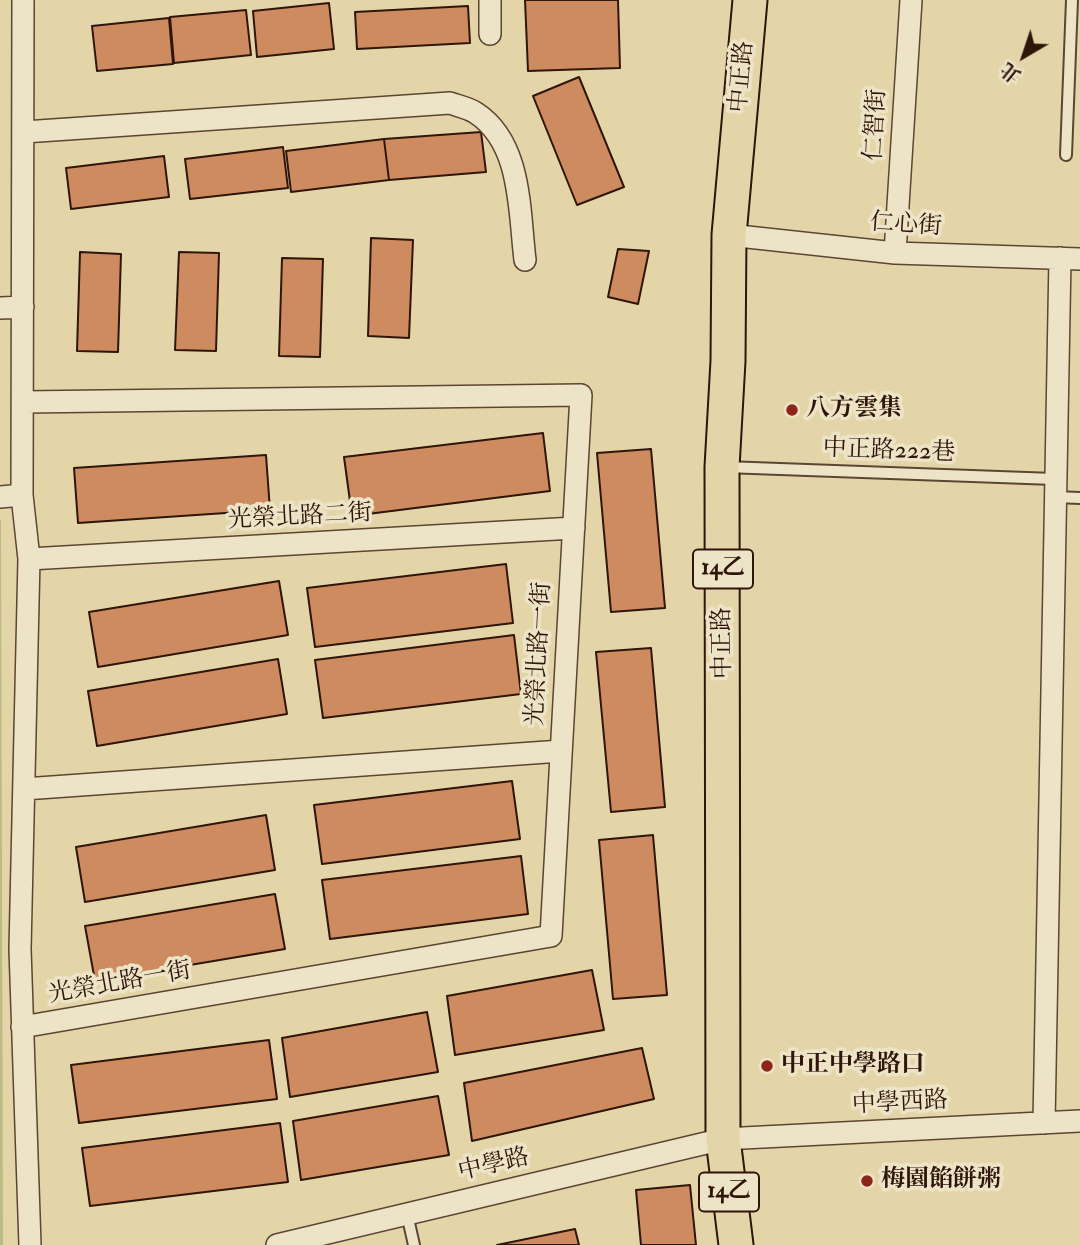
<!DOCTYPE html>
<meta charset="utf-8">
<style>
body{margin:0}
#map{position:relative;width:1080px;height:1245px;overflow:hidden;background:#e4d5a9;font-family:"IM FELL Double Pica","Noto Serif TC",serif}
canvas{display:block}
.north{position:absolute;left:989px;top:21px;width:70px;height:70px;-webkit-text-stroke:5px #ede4c7;paint-order:stroke;rotate:219deg;font-size:19px;font-weight:700;line-height:28px;text-align:center;color:#2f150a}
.north::after{content:'';display:block;margin:auto;width:24px;height:32px;background:#2f150a;clip-path:polygon(50% 0,100% 100%,50% 72%,0 100%)}
</style>
<div id="map">
<canvas width="1080" height="1245"></canvas>
<div class="north">北</div>
</div>
<script>
const c = document.querySelector('canvas').getContext('2d');
c.lineJoin = 'round';
function fillPath(path, color) { c.fillStyle = color; c.fill(path, 'evenodd'); }
function trace(path, color, width, dash) { c.strokeStyle = color; c.lineWidth = width; c.lineCap = dash ? 'butt' : 'round'; c.setLineDash(dash || []); c.stroke(path); }
function label(font, color, halo, rows, align = 'center') {
  c.font = font + ' "IM FELL Double Pica","Noto Serif TC",serif'; c.lineWidth = 7; c.setLineDash([]); c.textBaseline = 'middle'; c.strokeStyle = halo; c.fillStyle = color; for (const [text, x, y, turn = 0] of rows) {
    c.save(); c.translate(x, y); c.rotate((+turn || 0) * Math.PI / 180); c.textAlign = isNaN(turn) ? turn : align; if (halo) c.strokeText(text, 0, 0); c.fillText(text, 0, 0); c.restore();
  }
}
fillPath(new Path2D(`
 M 0,520 L 1,520 L 3,1245 L 0,1245 Z`), '#babc84');
const building = new Path2D(`
 M 525,0 L 618,0 L 620,68 L 528,71 Z
 M 329,3 L 334,49 L 257,57 L 253,11 Z
 M 468,6 L 470,43 L 357,49 L 355,12 Z
 M 246,10 L 251,55 L 174,63 L 170,17 Z
 M 169,18 L 173,64 L 97,71 L 92,26 Z
 M 579,77 L 624,187 L 577,205 L 533,96 Z
 M 481,132 L 486,172 L 389,180 L 384,139 Z
 M 384,139 L 389,180 L 291,192 L 286,151 Z
 M 283,147 L 288,188 L 190,199 L 185,159 Z
 M 164,156 L 169,197 L 71,209 L 66,168 Z
 M 371,238 L 413,240 L 409,338 L 368,336 Z
 M 618,249 L 649,251 L 638,304 L 608,297 Z
 M 80,252 L 121,254 L 118,352 L 77,351 Z
 M 179,252 L 219,253 L 216,351 L 175,350 Z
 M 282,258 L 323,259 L 320,357 L 279,356 Z
 M 543,433 L 550,491 L 352,516 L 344,457 Z
 M 651,449 L 665,608 L 611,612 L 597,453 Z
 M 266,455 L 270,510 L 78,523 L 74,468 Z
 M 506,564 L 513,623 L 315,647 L 307,588 Z
 M 279,581 L 288,635 L 98,667 L 89,612 Z
 M 514,635 L 521,694 L 323,718 L 315,660 Z
 M 651,648 L 665,807 L 611,812 L 596,652 Z
 M 278,659 L 287,714 L 97,746 L 88,691 Z
 M 512,781 L 520,839 L 322,864 L 314,805 Z
 M 266,815 L 275,870 L 85,902 L 76,847 Z
 M 653,835 L 667,995 L 613,999 L 599,840 Z
 M 521,856 L 528,914 L 330,939 L 322,880 Z
 M 275,894 L 285,949 L 95,981 L 85,926 Z
 M 592,970 L 604,1030 L 455,1055 L 447,996 Z
 M 427,1012 L 438,1072 L 290,1097 L 282,1038 Z
 M 269,1040 L 277,1099 L 79,1123 L 71,1065 Z
 M 642,1048 L 654,1099 L 472,1141 L 464,1083 Z
 M 438,1096 L 449,1155 L 301,1180 L 293,1121 Z
 M 280,1123 L 288,1182 L 90,1206 L 82,1148 Z
 M 690,1185 L 696,1245 L 641,1245 L 636,1190 Z
 M 575,1229 L 579,1245 L 497,1245 Z`);
fillPath(building, '#cd8b5f');
trace(building, '#2f150a', 2);
const lane = new Path2D(`
 M 1066,155 L 1072,0
 M 725,467 L 1054,479
 M 1055,497 L 1080,498
 M 407,1214 L 414,1245`);
const street = new Path2D(`
 M 23,0 L 22,495 L 29,559 L 20,949 L 30,1245
 M 490,0 L 490,34
 M 24,132 L 450,103 C 458,106 469,108 476,113 C 522,143 519,211 525,260
 M 729,235 L 895,253 L 1080,259
 M 895,253 L 911,0
 M 0,308 L 23,307
 M 0,497 L 22,495
 M 29,559 L 574,528
 M 24,789 L 561,751
 M 22,1027 L 551,936 L 581,395 L 24,402
 M 1044,1123 L 1060,258
 M 277,1245 L 723,1139 L 1080,1121`);
const primary = new Path2D(`
 M 736,1245 L 723,1139 L 722,467 L 728,361 L 729,235 L 750,0`);
trace(lane, '#5c4532', 14);
trace(street, '#5c4532', 24);
trace(primary, '#2f150a', 37);
trace(lane, '#ede4c7', 10);
trace(street, '#ede4c7', 21);
trace(primary, '#e4d5a9', 33);
for (const [x, y, r, color] of [
 [792,410,7,"#8f2418"],
 [767,1066,7,"#8f2418"],
 [867,1181,7,"#8f2418"]
]) { const dot = new Path2D(); dot.arc(x, y, r, 0, 2 * Math.PI); c.fillStyle = color; c.fill(dot); trace(dot, '#ede4c7', 2.5); }
for (const [x, y, w] of [
 [723,569,60],
 [729,1192,60]
]) { const box = new Path2D(); box.roundRect(x - w / 2, y - 19.5, w, 39, 5); c.fillStyle = '#ede4c7'; c.fill(box); trace(box, '#2f150a', 2); }
label('bold 23px', '#2f150a', null, [
 ["14乙",723,569],
 ["14乙",729,1192]
]);
label('24px', '#2f150a', '#ede4c7', [
 ["中正路",743,77,-85],
 ["仁智街",877,125,-87],
 ["仁心街",906,226,4],
 ["中正路222巷",889,452,2],
 ["光榮北路二街",300,518,-3],
 ["中正路",724,643,-91],
 ["光榮北路一街",540,654,-87],
 ["光榮北路一街",120,984,-10],
 ["中學西路",900,1104,-3],
 ["中學路",494,1166,-13]
]);
label('bold 24px', '#2f150a', '#ede4c7', [
 ["八方雲集",806,410],
 ["中正中學路口",781,1066],
 ["梅園餡餅粥",881,1181]
], 'left');
</script>
